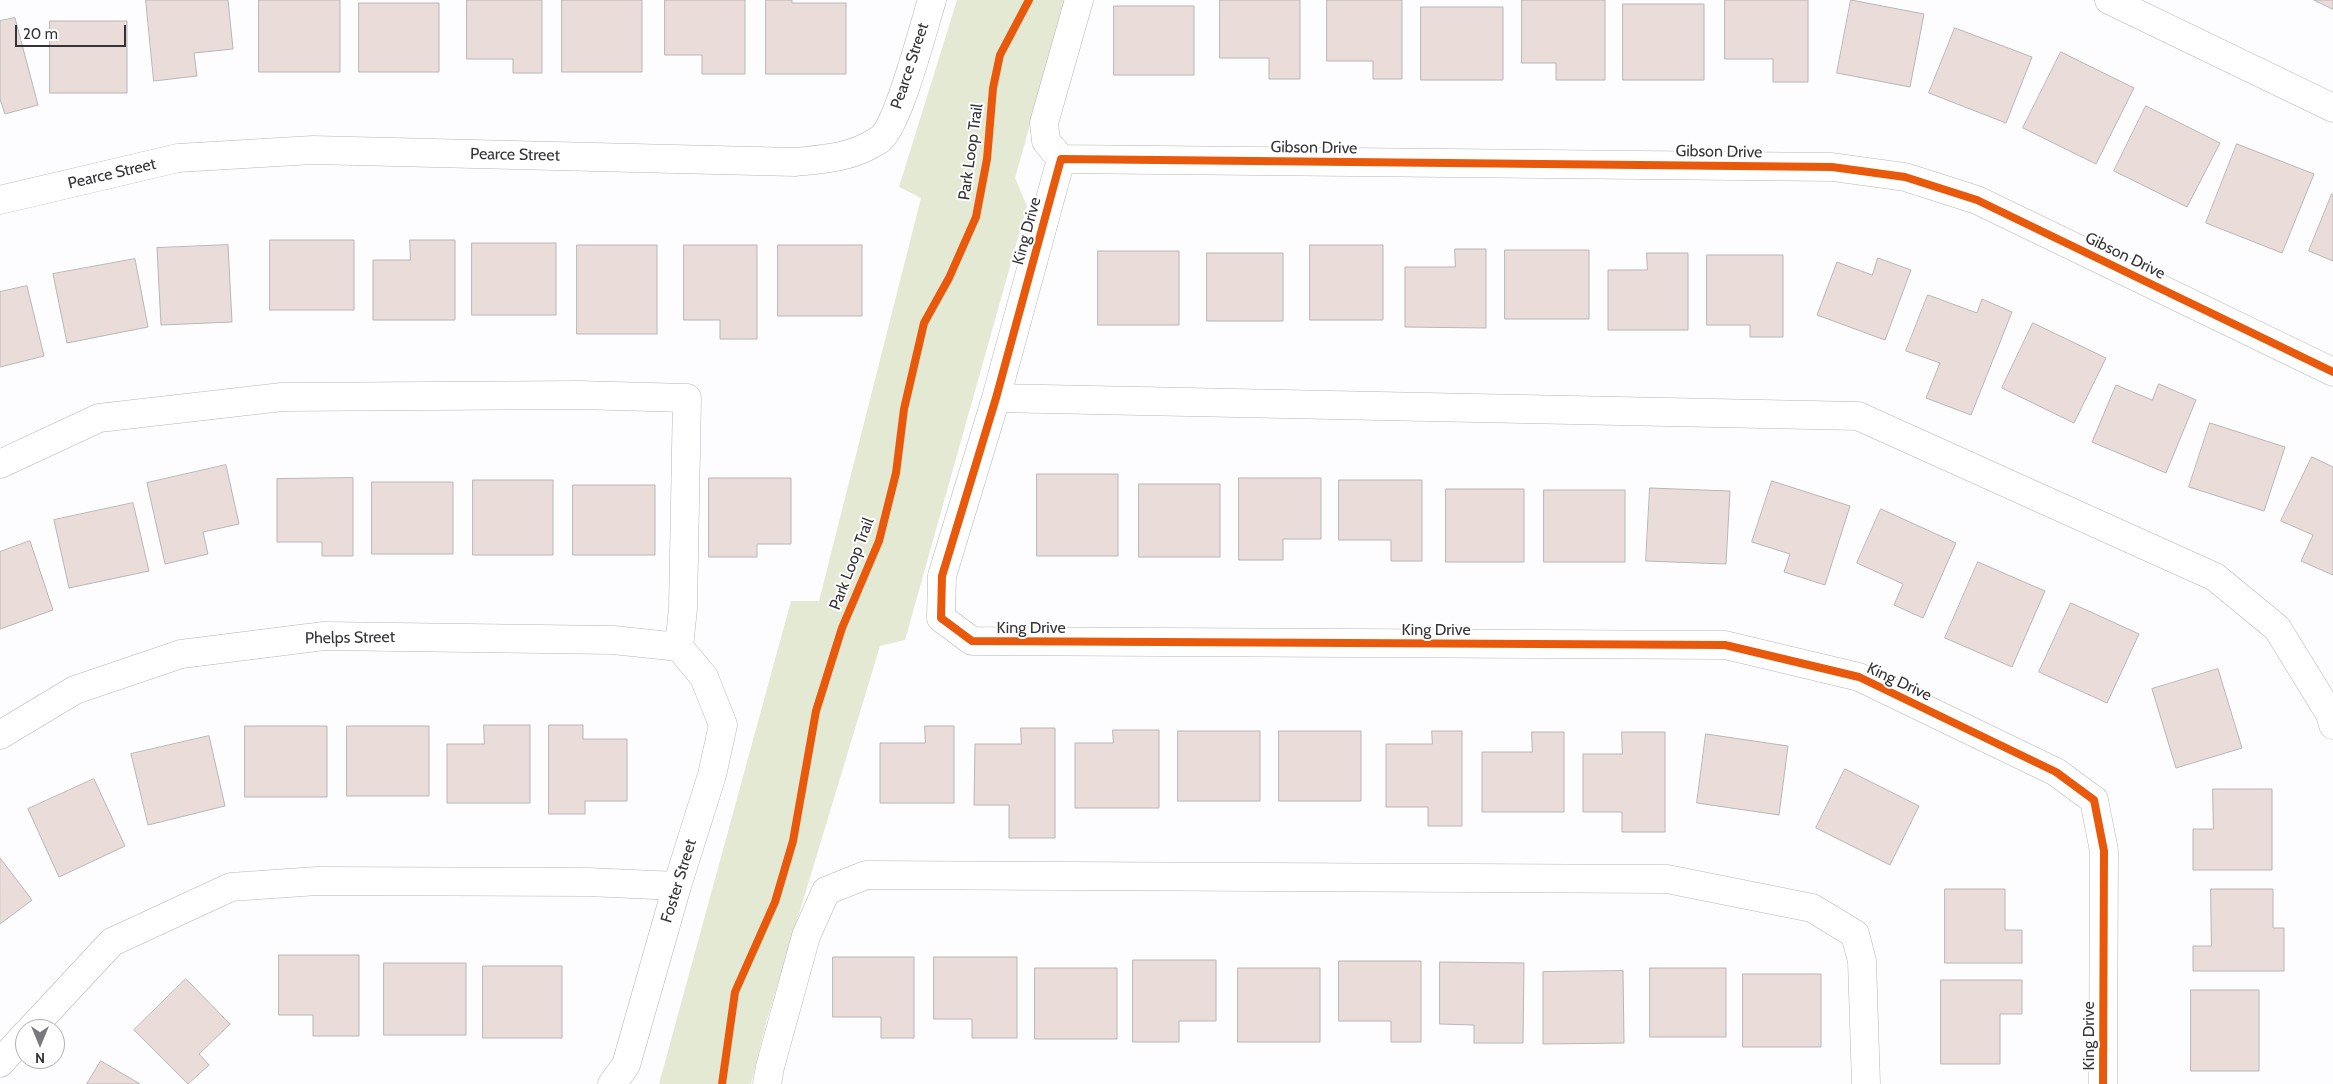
<!DOCTYPE html>
<style>
body{margin:0}
#map{position:relative;width:2333px;height:1084px;overflow:hidden;background:#fdfcfe;font-family:Cabin,sans-serif}
canvas{display:block}
.north{position:absolute;left:15px;top:1019px;width:50px;height:50px;box-sizing:border-box;background:#fff;border:1px solid #aeadaf;border-radius:50%;rotate:180deg;font-size:14px;font-weight:700;line-height:20px;text-align:center;color:#353337}
.north::after{content:'';display:block;margin:auto;width:18px;height:22px;background:#7b797d;clip-path:polygon(50% 0,100% 100%,50% 72%,0 100%)}
.scale{position:absolute;left:15px;top:25px;width:111px;height:22px;box-sizing:border-box;border:2px solid #353337;border-top:0;padding-left:6px;font-size:15px;line-height:18px;white-space:nowrap;color:#353337;-webkit-text-stroke:4px #fff;paint-order:stroke}
</style>
<div id="map">
<canvas width="2333" height="1084"></canvas>
<div class="north">N</div>
<div class="scale">20 m</div>
</div>
<script>
const c = document.querySelector('canvas').getContext('2d');
c.lineJoin = 'round';
function fillPath(path, color) { c.fillStyle = color; c.fill(path, 'evenodd'); }
function trace(path, color, width, dash) { c.strokeStyle = color; c.lineWidth = width; c.lineCap = dash ? 'butt' : 'round'; c.setLineDash(dash || []); c.stroke(path); }
function label(font, color, halo, rows, align = 'center') {
  c.font = font + ' Cabin,sans-serif'; c.lineWidth = 4; c.setLineDash([]); c.textBaseline = 'middle'; c.strokeStyle = halo; c.fillStyle = color; for (const [text, x, y, turn = 0] of rows) {
    c.save(); c.translate(x, y); c.rotate((+turn || 0) * Math.PI / 180); c.textAlign = isNaN(turn) ? turn : align; if (halo) c.strokeText(text, 0, 0); c.fillText(text, 0, 0); c.restore();
  }
}
fillPath(new Path2D(`
 M 957,0 L 1065,0 L 1015,178 L 1027,206 L 905,640 L 880,646 L 766,1023 L 751,1084 L 659,1084 L 791,601 L 819,601 L 921,198 L 899,187 Z`), '#e4e9d4');
const building = new Path2D(`
 M 146,0 L 228,0 L 233,49 L 194,53 L 197,76 L 154,81 Z
 M 259,0 L 340,0 L 340,72 L 259,72 Z
 M 467,0 L 542,0 L 542,73 L 513,73 L 513,59 L 467,59 Z
 M 562,0 L 642,0 L 642,72 L 562,72 Z
 M 665,0 L 745,0 L 745,74 L 702,74 L 702,55 L 665,55 Z
 M 766,0 L 792,0 L 792,3 L 846,3 L 846,74 L 766,74 Z
 M 1220,0 L 1300,0 L 1300,79 L 1269,79 L 1269,58 L 1220,58 Z
 M 1327,0 L 1402,0 L 1402,79 L 1373,79 L 1373,61 L 1327,61 Z
 M 1522,0 L 1605,0 L 1605,80 L 1556,80 L 1556,63 L 1522,63 Z
 M 1725,0 L 1808,0 L 1808,82 L 1773,82 L 1773,59 L 1725,59 Z
 M 1851,0 L 1924,14 L 1910,87 L 1837,73 Z
 M 2314,0 L 2333,0 L 2333,9 Z
 M 359,3 L 439,3 L 439,72 L 359,72 Z
 M 1623,4 L 1704,4 L 1704,80 L 1623,80 Z
 M 1114,6 L 1194,6 L 1194,75 L 1114,75 Z
 M 1421,7 L 1503,7 L 1503,80 L 1421,80 Z
 M 15,18 L 38,105 L 5,114 L 0,99 L 0,21 Z
 M 50,21 L 127,21 L 127,93 L 50,93 Z
 M 1955,28 L 2032,57 L 2006,123 L 1929,93 Z
 M 2061,52 L 2134,88 L 2096,164 L 2023,128 Z
 M 2146,106 L 2220,143 L 2187,207 L 2114,171 Z
 M 2237,144 L 2314,174 L 2282,253 L 2206,223 Z
 M 2332,194 L 2333,194 L 2333,261 L 2309,251 Z
 M 270,240 L 354,240 L 354,310 L 270,310 Z
 M 410,240 L 455,240 L 455,320 L 373,320 L 373,260 L 410,260 Z
 M 472,243 L 556,243 L 556,315 L 472,315 Z
 M 228,245 L 232,322 L 161,325 L 157,248 Z
 M 577,245 L 657,245 L 657,334 L 577,334 Z
 M 684,245 L 757,245 L 757,339 L 720,339 L 720,320 L 684,320 Z
 M 778,245 L 862,245 L 862,316 L 778,316 Z
 M 1310,245 L 1383,245 L 1383,320 L 1310,320 Z
 M 1455,249 L 1486,249 L 1486,328 L 1405,327 L 1405,267 L 1455,267 Z
 M 1505,250 L 1589,250 L 1589,319 L 1505,319 Z
 M 1098,251 L 1179,251 L 1179,325 L 1098,325 Z
 M 1207,253 L 1283,253 L 1283,321 L 1207,321 Z
 M 1647,253 L 1688,253 L 1688,330 L 1608,330 L 1608,270 L 1647,270 Z
 M 1707,255 L 1783,255 L 1783,337 L 1750,337 L 1750,325 L 1707,325 Z
 M 1878,258 L 1911,270 L 1885,340 L 1817,315 L 1837,262 L 1872,275 Z
 M 135,259 L 148,327 L 67,343 L 53,274 Z
 M 27,286 L 44,356 L 0,367 L 0,292 Z
 M 1928,295 L 1977,313 L 1982,299 L 2012,312 L 1971,415 L 1926,398 L 1940,363 L 1906,351 Z
 M 2033,323 L 2106,358 L 2074,423 L 2002,388 Z
 M 2159,384 L 2196,400 L 2166,473 L 2092,442 L 2116,385 L 2152,400 Z
 M 2210,423 L 2285,447 L 2264,511 L 2189,487 Z
 M 2312,457 L 2333,467 L 2333,575 L 2301,561 L 2313,535 L 2281,521 Z
 M 226,465 L 239,524 L 203,532 L 208,554 L 165,564 L 147,483 Z
 M 1037,474 L 1118,474 L 1118,556 L 1037,556 Z
 M 353,478 L 353,556 L 322,556 L 322,542 L 277,542 L 277,479 Z
 M 709,478 L 791,478 L 791,544 L 757,544 L 757,557 L 709,557 Z
 M 1239,478 L 1321,478 L 1321,539 L 1283,539 L 1283,560 L 1239,560 Z
 M 473,480 L 553,480 L 553,555 L 473,555 Z
 M 1339,480 L 1422,480 L 1422,561 L 1391,561 L 1391,540 L 1339,540 Z
 M 1772,481 L 1850,506 L 1825,585 L 1784,572 L 1790,554 L 1752,542 Z
 M 372,482 L 453,482 L 453,554 L 372,554 Z
 M 1139,484 L 1220,484 L 1220,557 L 1139,557 Z
 M 573,485 L 655,485 L 655,555 L 573,555 Z
 M 1650,488 L 1730,491 L 1726,564 L 1646,561 Z
 M 1446,489 L 1524,489 L 1524,562 L 1446,562 Z
 M 1544,490 L 1625,490 L 1625,562 L 1544,562 Z
 M 133,503 L 149,571 L 69,588 L 54,520 Z
 M 1881,509 L 1956,543 L 1923,618 L 1894,605 L 1903,584 L 1857,563 Z
 M 30,541 L 53,610 L 0,629 L 0,552 Z
 M 1978,562 L 2045,591 L 2012,667 L 1945,638 Z
 M 2071,603 L 2139,634 L 2107,703 L 2039,672 Z
 M 2218,669 L 2242,748 L 2176,768 L 2152,689 Z
 M 484,725 L 530,725 L 530,803 L 447,803 L 447,744 L 484,744 Z
 M 549,725 L 583,725 L 583,739 L 627,739 L 627,801 L 585,801 L 585,814 L 549,814 Z
 M 245,726 L 327,726 L 327,797 L 245,797 Z
 M 347,726 L 429,726 L 429,796 L 347,796 Z
 M 925,726 L 954,726 L 954,803 L 880,803 L 880,743 L 925,743 Z
 M 1021,728 L 1055,728 L 1055,838 L 1009,838 L 1009,805 L 974,805 L 975,744 L 1021,744 Z
 M 1113,730 L 1159,730 L 1159,808 L 1075,808 L 1075,743 L 1113,743 Z
 M 1178,731 L 1260,731 L 1260,801 L 1178,801 Z
 M 1279,731 L 1361,731 L 1361,801 L 1279,801 Z
 M 1432,731 L 1462,731 L 1462,826 L 1428,826 L 1428,807 L 1386,807 L 1386,744 L 1432,744 Z
 M 1532,732 L 1564,732 L 1564,812 L 1482,812 L 1482,752 L 1532,752 Z
 M 1622,732 L 1665,732 L 1665,832 L 1622,832 L 1622,812 L 1583,812 L 1583,754 L 1622,754 Z
 M 1706,734 L 1788,746 L 1779,815 L 1697,803 Z
 M 209,736 L 225,806 L 148,825 L 131,754 Z
 M 1845,769 L 1919,806 L 1890,865 L 1816,828 Z
 M 94,779 L 125,846 L 59,877 L 28,809 Z
 M 2213,789 L 2272,789 L 2272,870 L 2193,870 L 2193,829 L 2213,829 Z
 M 0,858 L 32,900 L 0,924 Z
 M 1945,889 L 2005,889 L 2005,930 L 2022,930 L 2022,963 L 1945,963 Z
 M 2211,889 L 2273,889 L 2273,928 L 2284,928 L 2284,971 L 2193,971 L 2193,946 L 2211,946 Z
 M 279,955 L 359,955 L 359,1036 L 313,1036 L 313,1015 L 279,1015 Z
 M 833,957 L 914,957 L 914,1038 L 881,1038 L 881,1017 L 833,1017 Z
 M 934,957 L 1017,957 L 1017,1038 L 972,1038 L 972,1019 L 934,1019 Z
 M 1133,960 L 1216,960 L 1216,1021 L 1179,1021 L 1179,1042 L 1133,1042 Z
 M 1339,961 L 1421,961 L 1421,1042 L 1391,1042 L 1391,1021 L 1339,1021 Z
 M 1440,962 L 1524,963 L 1523,1043 L 1474,1043 L 1474,1025 L 1440,1024 Z
 M 384,963 L 466,963 L 466,1035 L 384,1035 Z
 M 483,966 L 562,966 L 562,1038 L 483,1038 Z
 M 1035,968 L 1117,968 L 1117,1039 L 1035,1039 Z
 M 1238,968 L 1320,968 L 1320,1042 L 1238,1042 Z
 M 1650,968 L 1726,968 L 1726,1037 L 1650,1037 Z
 M 1623,971 L 1624,1043 L 1543,1044 L 1543,972 Z
 M 1743,974 L 1821,974 L 1821,1047 L 1743,1047 Z
 M 186,979 L 230,1024 L 199,1054 L 209,1065 L 188,1084 L 134,1030 Z
 M 1941,980 L 2022,980 L 2022,1014 L 2000,1014 L 2000,1064 L 1941,1064 Z
 M 2191,990 L 2259,990 L 2259,1071 L 2191,1071 Z
 M 101,1061 L 140,1084 L 87,1084 Z`);
fillPath(building, '#eaddd9');
trace(building, '#b8b6b6', 1);
const minor = new Path2D(`
 M 2109,0 L 2333,108
 M 1061,159 L 996,398 L 942,576 L 941,618 L 972,641 L 1725,645 L 1859,677 L 2056,772 L 2094,800 L 2104,851 L 2103,1084
 M 1061,159 L 1832,167 L 1905,177 L 1977,200 L 2333,372
 M 1061,159 L 1046,141 L 1044,123 L 1079,0
 M 0,200 L 178,158 L 313,150 L 795,162 C 827,159 851,158 879,140 C 898,128 924,25 932,0
 M 996,398 L 1858,416 L 2215,577 L 2277,628 L 2330,714 L 2333,725
 M 0,464 L 99,418 L 282,397 L 578,395 L 687,398 L 683,608 L 679,647
 M 0,735 L 75,690 L 181,654 L 324,636 L 613,640 L 679,647 L 704,677 L 723,725 L 712,775 L 677,886 L 626,1065 L 612,1084
 M 31,1029 L 112,942 L 231,887 L 317,881 L 588,882 L 677,886
 M 0,1063 L 25,1035
 M 767,1084 L 770,1067 L 806,936 L 826,891 L 866,875 L 1667,879 L 1812,908 L 1855,934 L 1862,961 L 1866,1084`);
trace(minor, '#b7b6b8', 29);
trace(minor, '#fff', 28);
trace(new Path2D(`
 M 722,1084 L 735,992 L 775,902 L 793,841 L 816,711 L 842,628 L 879,541 L 896,473 L 904,409 L 924,323 L 949,278 L 976,217 L 987,159 L 993,88 L 1000,55 L 1029,0
 M 2103,1084 L 2104,851 L 2094,800 L 2056,772 L 1859,677 L 1725,645 L 972,641 L 941,618 L 942,576 L 996,398 L 1061,159 L 1832,167 L 1905,177 L 1977,200 L 2333,372`), '#e8590c', 8);
label('16px', '#353337', '#fff', [
 ["Pearce Street",910,66,-72],
 ["Gibson Drive",1314,148,1],
 ["Park Loop Trail",971,152,-82],
 ["Gibson Drive",1719,152,1],
 ["Pearce Street",515,155,1],
 ["Pearce Street",112,174,-13],
 ["King Drive",1027,231,-75],
 ["Gibson Drive",2125,256,26],
 ["Park Loop Trail",852,564,-69],
 ["King Drive",1031,628],
 ["King Drive",1436,630],
 ["Phelps Street",350,638,-1],
 ["King Drive",1899,682,25],
 ["Foster Street",679,881,-73],
 ["King Drive",2089,1036,-90]
]);
</script>
